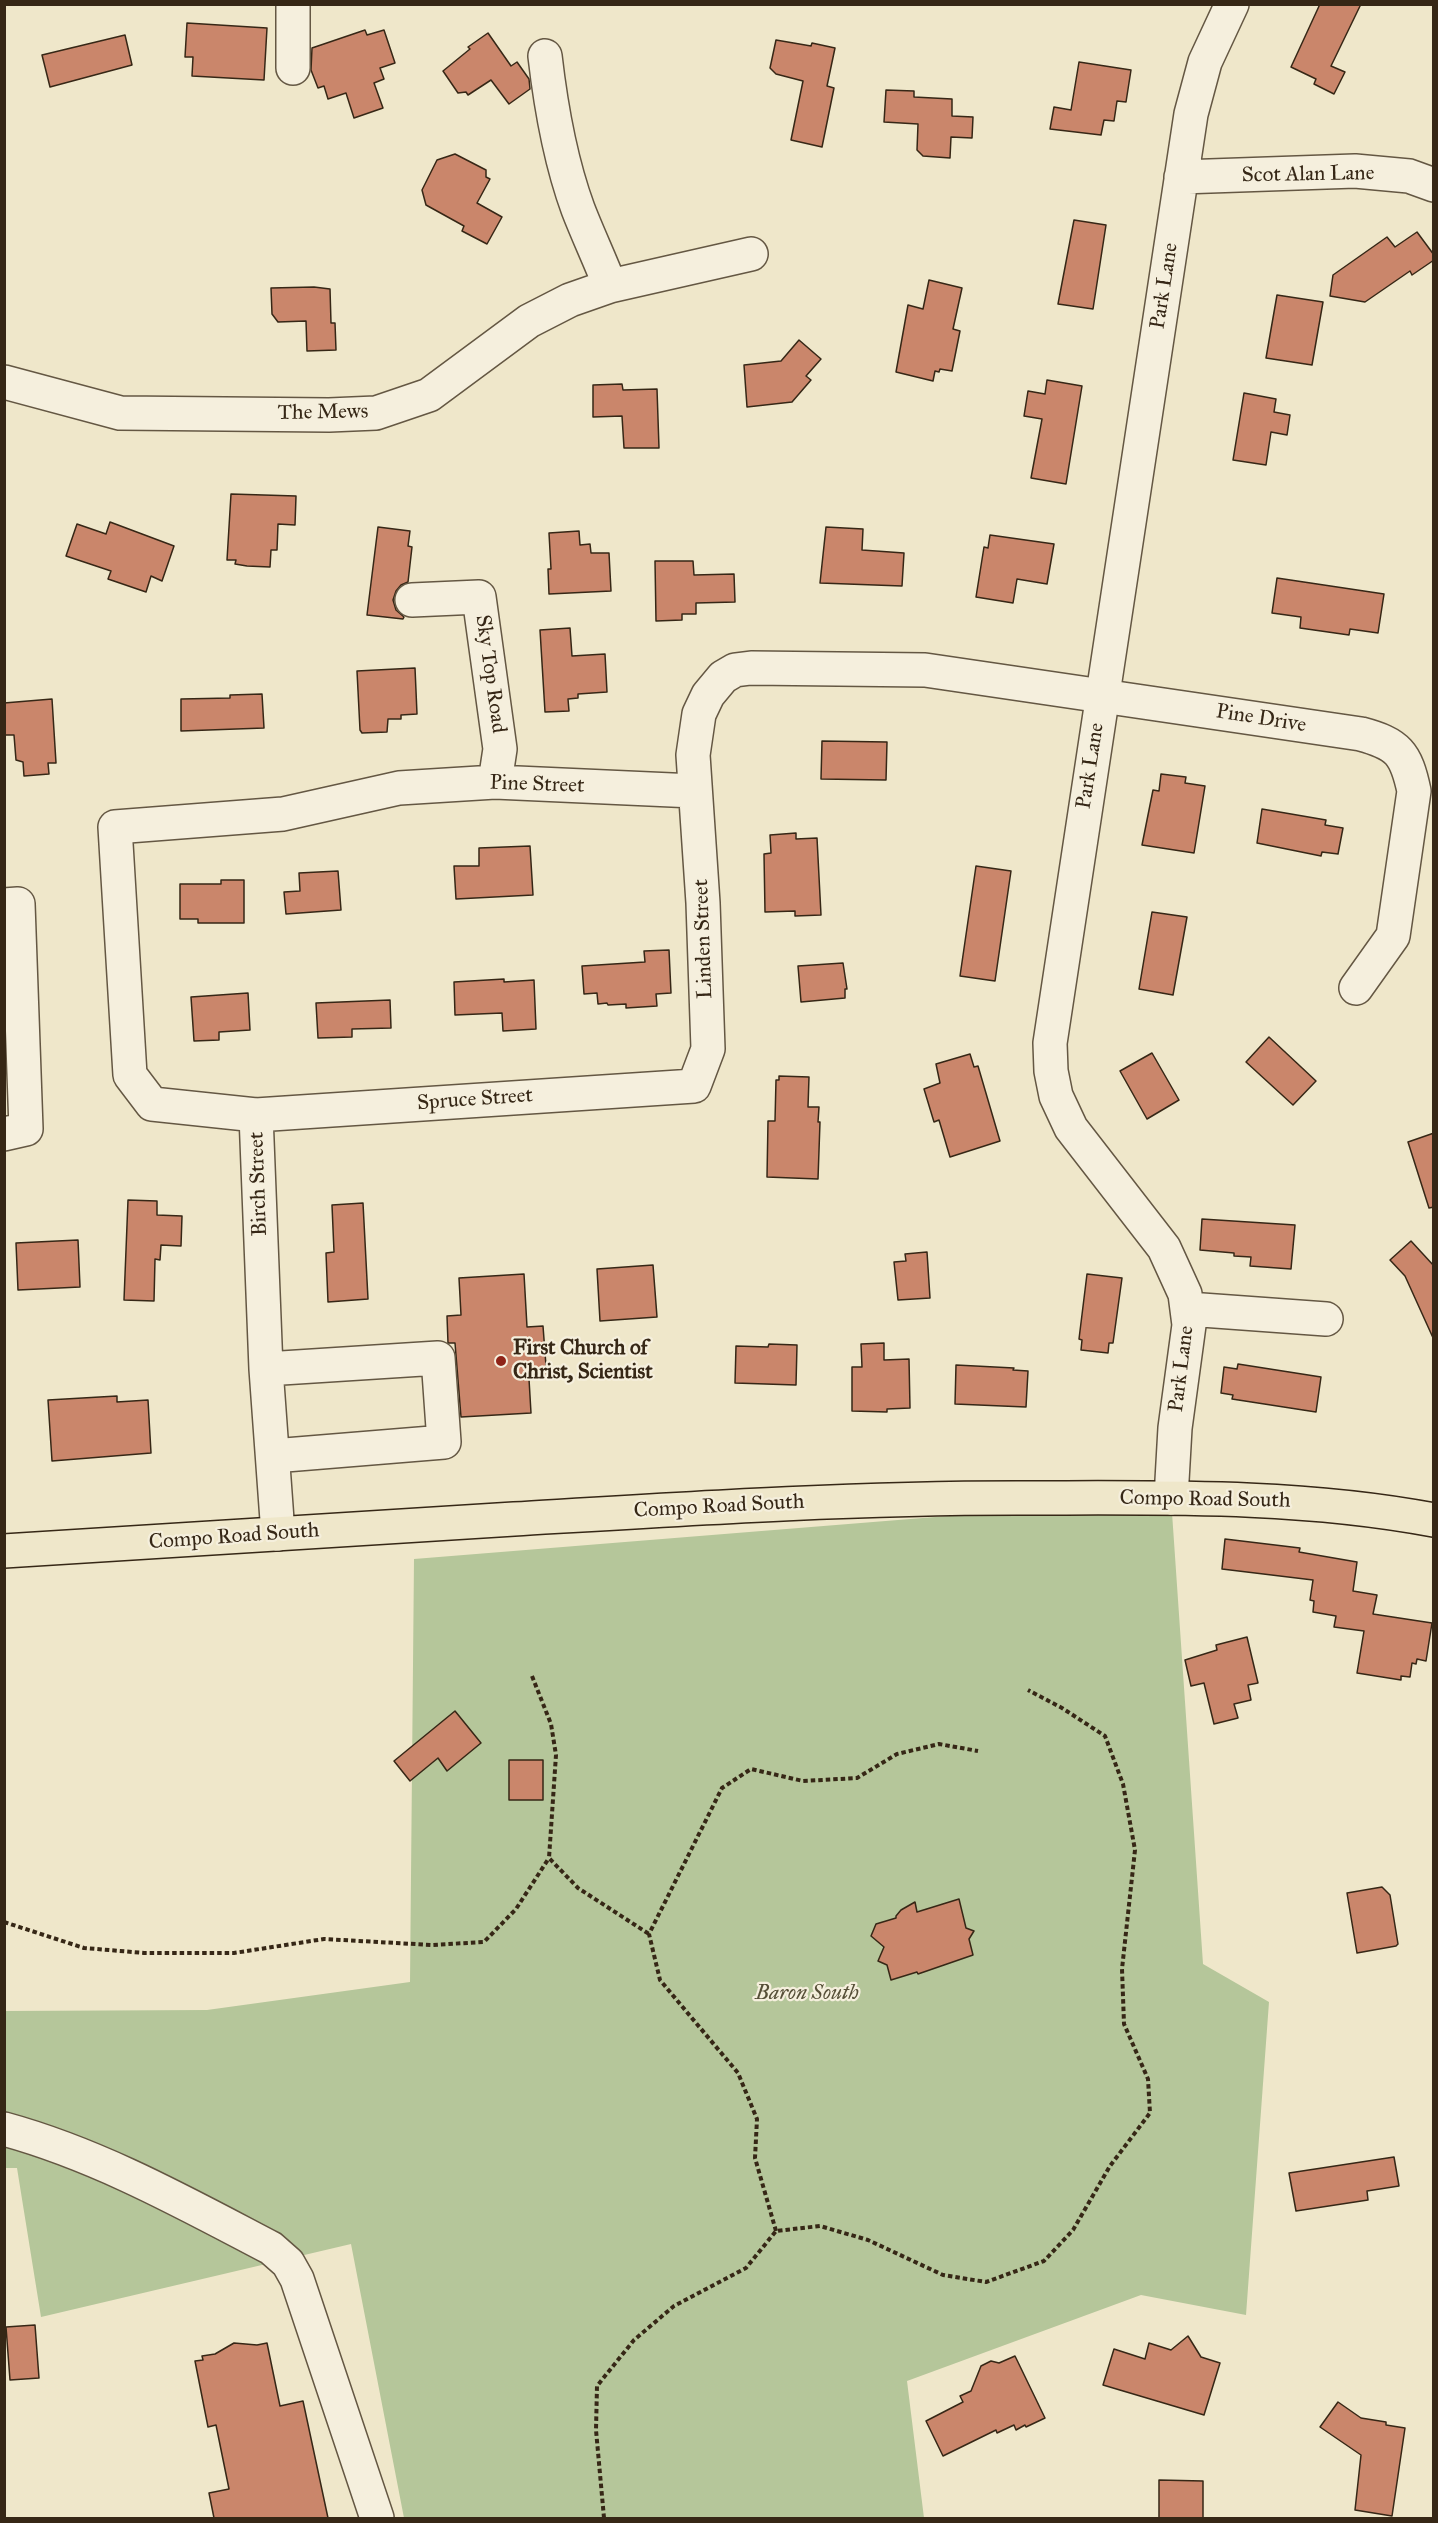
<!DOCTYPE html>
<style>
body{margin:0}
#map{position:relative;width:1438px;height:2523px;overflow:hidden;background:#efe7ca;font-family:"IM FELL Great Primer",serif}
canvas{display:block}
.frame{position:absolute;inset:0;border:6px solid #362716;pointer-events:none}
</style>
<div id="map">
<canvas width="1438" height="2523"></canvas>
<div class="frame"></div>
</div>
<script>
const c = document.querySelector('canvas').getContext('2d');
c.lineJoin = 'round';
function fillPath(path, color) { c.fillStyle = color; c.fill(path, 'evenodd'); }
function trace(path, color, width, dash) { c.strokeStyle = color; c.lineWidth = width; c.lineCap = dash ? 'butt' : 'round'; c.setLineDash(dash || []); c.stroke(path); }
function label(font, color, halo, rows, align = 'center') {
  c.font = font + ' "IM FELL Great Primer",serif'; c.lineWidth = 4.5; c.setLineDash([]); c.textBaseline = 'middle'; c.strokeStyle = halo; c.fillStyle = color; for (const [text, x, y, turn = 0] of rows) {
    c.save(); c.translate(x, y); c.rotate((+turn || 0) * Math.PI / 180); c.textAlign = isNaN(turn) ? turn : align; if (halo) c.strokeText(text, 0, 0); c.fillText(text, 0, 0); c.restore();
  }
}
fillPath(new Path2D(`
 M 1171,1498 L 1203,1964 L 1269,2002 L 1246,2315 L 1141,2295 L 907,2381 L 924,2518 L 404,2518 L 351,2244 L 41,2317 L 17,2168 L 5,2168 L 5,2011 L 207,2010 L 410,1982 L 414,1559 Z`), '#b5c69a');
const building = new Path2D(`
 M 1320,4 L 1361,4 L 1331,66 L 1345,72 L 1334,94 L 1314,84 L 1316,79 L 1291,67 Z
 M 187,23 L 267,28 L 264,80 L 192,76 L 193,57 L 185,57 Z
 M 365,30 L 367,35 L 384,30 L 395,63 L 380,68 L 384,79 L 374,83 L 383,108 L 354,118 L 346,93 L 328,99 L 324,86 L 318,88 L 311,70 L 312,48 Z
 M 488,33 L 511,66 L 517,62 L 529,79 L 530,89 L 509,104 L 491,80 L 468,95 L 466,92 L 458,93 L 443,71 L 470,49 L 468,47 Z
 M 125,35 L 132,65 L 50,87 L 42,55 Z
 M 776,40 L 811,46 L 812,43 L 835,48 L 827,86 L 834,88 L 822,147 L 791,140 L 803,81 L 776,74 L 770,68 Z
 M 1079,62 L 1131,70 L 1126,102 L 1117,101 L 1114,121 L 1104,120 L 1101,135 L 1050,129 L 1054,107 L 1071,110 Z
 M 886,90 L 914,91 L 914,97 L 952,99 L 952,116 L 973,117 L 972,138 L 951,137 L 950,158 L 923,156 L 917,150 L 918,124 L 884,122 Z
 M 455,154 L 486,170 L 486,177 L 490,179 L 477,203 L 502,217 L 487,244 L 462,231 L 464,226 L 426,205 L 422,190 L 437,160 Z
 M 1074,220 L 1106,225 L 1093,309 L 1058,304 Z
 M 1417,232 L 1434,255 L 1434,260 L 1412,275 L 1410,271 L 1365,302 L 1330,296 L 1333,275 L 1387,237 L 1395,247 Z
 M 929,280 L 962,288 L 953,329 L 960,331 L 952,371 L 940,369 L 939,372 L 935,371 L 933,381 L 896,372 L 908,305 L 923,309 Z
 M 314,287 L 330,289 L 331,323 L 335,323 L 336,350 L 307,351 L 306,321 L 278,322 L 272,314 L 271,288 Z
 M 1277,295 L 1323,302 L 1312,365 L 1266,358 Z
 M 799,340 L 821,359 L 806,376 L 811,380 L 792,402 L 747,407 L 744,365 L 781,361 Z
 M 1047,380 L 1082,386 L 1066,484 L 1031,478 L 1042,419 L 1024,416 L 1028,391 L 1045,394 Z
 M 622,384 L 623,390 L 657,389 L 659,448 L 624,448 L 622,416 L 593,417 L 593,385 Z
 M 1244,393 L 1276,399 L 1274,412 L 1290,415 L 1287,435 L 1271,432 L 1266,465 L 1233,460 Z
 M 231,494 L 296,496 L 295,525 L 278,524 L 277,550 L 271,550 L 270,567 L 247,566 L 235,564 L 236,560 L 227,560 Z
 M 110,522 L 174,546 L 162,581 L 151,576 L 146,592 L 108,579 L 111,571 L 66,556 L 77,524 L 106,534 Z
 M 378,527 L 410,531 L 408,546 L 412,547 L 408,582 L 401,585 L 396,591 L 393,600 L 396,610 L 404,617 L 403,619 L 367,615 Z
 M 826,527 L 863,529 L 862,550 L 904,553 L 902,586 L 820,583 Z
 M 579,531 L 580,545 L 590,544 L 591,553 L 609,553 L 611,591 L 549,594 L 548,569 L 551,569 L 549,533 Z
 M 990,535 L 1054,544 L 1047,584 L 1017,579 L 1013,603 L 976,597 L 984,547 L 988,548 Z
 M 655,561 L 693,561 L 694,575 L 734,574 L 735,602 L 696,603 L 696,614 L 682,614 L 682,620 L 656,621 Z
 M 1277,578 L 1384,594 L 1378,633 L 1350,629 L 1349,635 L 1300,628 L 1301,617 L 1272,613 Z
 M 570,628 L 572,656 L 605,654 L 607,692 L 578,694 L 578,698 L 568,699 L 569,711 L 545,712 L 540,630 Z
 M 415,668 L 417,714 L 401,715 L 401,719 L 388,719 L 387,732 L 362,733 L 360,730 L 357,671 Z
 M 262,694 L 264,728 L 181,731 L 181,699 L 230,698 L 230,695 Z
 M 52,699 L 56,763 L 48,763 L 49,774 L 24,776 L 23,762 L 16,760 L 14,735 L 4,735 L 4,703 Z
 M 822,741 L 887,742 L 886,780 L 821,779 Z
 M 1161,774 L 1186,777 L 1185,783 L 1205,786 L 1194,853 L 1142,845 L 1153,790 L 1159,791 Z
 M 1262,809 L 1326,820 L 1325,825 L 1343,828 L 1338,854 L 1322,852 L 1321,856 L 1257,843 Z
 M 796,833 L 796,839 L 817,838 L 821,915 L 795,916 L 795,911 L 765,912 L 764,854 L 771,853 L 770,835 Z
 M 530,846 L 533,895 L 456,899 L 454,866 L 479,866 L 479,848 Z
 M 976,866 L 1011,871 L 995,981 L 960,976 Z
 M 338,871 L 341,910 L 286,914 L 284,892 L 300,891 L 299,873 Z
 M 221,880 L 244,880 L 244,923 L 198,923 L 198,919 L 180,919 L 180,884 L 221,884 Z
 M 1152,912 L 1187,917 L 1173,995 L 1139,989 Z
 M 669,950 L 671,993 L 656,994 L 657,1006 L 626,1008 L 626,1004 L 608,1005 L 607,1003 L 598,1004 L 597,993 L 584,994 L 582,966 L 645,962 L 644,951 Z
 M 843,963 L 847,989 L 845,989 L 845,998 L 801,1002 L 798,966 Z
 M 504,979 L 504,982 L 534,980 L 536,1029 L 503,1031 L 502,1013 L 455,1015 L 454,982 Z
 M 248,993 L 250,1030 L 219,1032 L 219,1040 L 194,1041 L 191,997 Z
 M 390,1000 L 391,1028 L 352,1029 L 352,1037 L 318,1038 L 316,1003 Z
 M 1269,1037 L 1316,1081 L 1293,1105 L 1246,1062 Z
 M 1152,1053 L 1179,1100 L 1147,1119 L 1120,1071 Z
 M 970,1054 L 974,1067 L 978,1066 L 1000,1141 L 950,1157 L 939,1120 L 934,1122 L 924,1089 L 940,1083 L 936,1064 Z
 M 779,1076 L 809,1077 L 808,1107 L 819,1107 L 818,1122 L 820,1122 L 818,1179 L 767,1177 L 768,1121 L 775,1121 L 776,1080 L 779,1080 Z
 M 1434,1133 L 1434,1207 L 1429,1208 L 1408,1142 Z
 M 128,1200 L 157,1201 L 157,1215 L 182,1216 L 181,1246 L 161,1245 L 160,1260 L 155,1259 L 154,1301 L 124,1300 Z
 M 363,1203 L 368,1299 L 328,1302 L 326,1253 L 334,1252 L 332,1205 Z
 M 1202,1219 L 1295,1225 L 1291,1269 L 1250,1266 L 1251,1257 L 1234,1256 L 1234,1253 L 1200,1250 Z
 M 78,1240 L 80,1287 L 18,1290 L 16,1243 Z
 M 1411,1241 L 1434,1266 L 1434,1340 L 1405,1276 L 1390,1260 Z
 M 927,1252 L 930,1298 L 898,1300 L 894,1262 L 906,1261 L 905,1254 Z
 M 653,1265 L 657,1317 L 600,1321 L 597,1269 Z
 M 524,1274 L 527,1327 L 543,1326 L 547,1379 L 529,1379 L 531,1413 L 461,1417 L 455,1343 L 448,1343 L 447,1316 L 461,1315 L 459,1278 Z
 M 1087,1274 L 1122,1278 L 1113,1343 L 1109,1343 L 1108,1353 L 1081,1350 L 1082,1340 L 1079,1339 Z
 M 884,1343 L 884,1360 L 909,1359 L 910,1408 L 887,1409 L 887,1412 L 852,1411 L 852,1367 L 862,1367 L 861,1344 Z
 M 769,1344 L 797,1345 L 796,1385 L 735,1383 L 736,1346 L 768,1347 Z
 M 1238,1364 L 1321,1377 L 1316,1412 L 1232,1399 L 1233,1395 L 1221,1393 L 1224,1367 L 1237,1369 Z
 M 956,1365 L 1014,1368 L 1013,1370 L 1028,1371 L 1026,1407 L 955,1404 Z
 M 117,1396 L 117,1402 L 148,1400 L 151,1453 L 52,1461 L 48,1400 Z
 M 1225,1539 L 1300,1548 L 1299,1552 L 1357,1562 L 1353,1591 L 1377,1595 L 1373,1614 L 1432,1623 L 1426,1661 L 1417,1659 L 1416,1664 L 1412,1663 L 1410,1677 L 1401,1676 L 1401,1680 L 1357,1673 L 1364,1631 L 1334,1627 L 1336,1616 L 1313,1612 L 1314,1601 L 1310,1600 L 1313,1580 L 1222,1569 Z
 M 1247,1637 L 1258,1683 L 1248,1685 L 1251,1700 L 1234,1704 L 1238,1718 L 1214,1724 L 1204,1683 L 1191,1686 L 1185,1660 L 1217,1650 L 1216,1645 Z
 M 455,1711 L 481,1743 L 447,1771 L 438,1758 L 410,1781 L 394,1761 Z
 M 509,1760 L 543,1760 L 543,1800 L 509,1800 Z
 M 1382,1887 L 1390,1895 L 1398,1944 L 1396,1946 L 1357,1953 L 1347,1893 Z
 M 959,1899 L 966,1928 L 974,1931 L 969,1939 L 973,1955 L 918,1974 L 917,1972 L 891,1980 L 887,1965 L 878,1961 L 884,1947 L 871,1936 L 876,1924 L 896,1918 L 896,1916 L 901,1910 L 915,1902 L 917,1912 Z
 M 1394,2157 L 1399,2186 L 1367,2191 L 1368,2200 L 1296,2211 L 1289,2173 Z
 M 35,2325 L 39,2378 L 10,2380 L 6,2327 Z
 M 1188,2336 L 1201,2357 L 1220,2363 L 1204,2415 L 1103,2385 L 1114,2349 L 1145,2359 L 1149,2343 L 1171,2350 Z
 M 234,2343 L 257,2345 L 267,2343 L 280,2406 L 303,2401 L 328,2518 L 214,2518 L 209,2493 L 229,2489 L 216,2425 L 208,2427 L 195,2361 L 203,2360 L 202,2356 L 215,2354 Z
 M 1015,2356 L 1045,2418 L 1026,2427 L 1025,2425 L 1016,2430 L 1014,2425 L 997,2433 L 996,2430 L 943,2456 L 926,2421 L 963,2402 L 960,2396 L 971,2391 L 981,2366 L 991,2361 L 999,2363 Z
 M 1338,2402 L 1361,2418 L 1386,2422 L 1386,2425 L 1405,2428 L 1392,2516 L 1355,2510 L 1361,2455 L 1320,2427 Z
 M 1159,2480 L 1203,2481 L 1203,2518 L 1159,2518 Z`);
fillPath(building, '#ca866b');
trace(building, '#362716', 1.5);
const minor = new Path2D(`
 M 293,4 L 293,68
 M 545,56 C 551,108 560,160 578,209 C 588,235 600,260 610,286
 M 1181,177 L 1355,171 L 1409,176 L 1434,185
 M 4,382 L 120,413 L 329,415 L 376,413 L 429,395 L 529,321 L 570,300 L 610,286 L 751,254
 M 412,600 L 479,597 L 500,749 L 495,782
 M 4,905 L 18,904 L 26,1129 L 4,1134
 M 256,1115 L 694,1086 L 708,1049 L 703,903 L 693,755 L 699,714 L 708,695 L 723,677 L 735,670 L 751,668 L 925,670 L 1361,734 C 1398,744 1406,753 1414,791 L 1393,936 L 1356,988
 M 1188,1309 L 1326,1319
 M 266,1369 L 438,1358 L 444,1442 L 273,1456
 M 1171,1498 L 1175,1428 L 1189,1325 L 1185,1294 L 1164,1248 L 1071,1128 L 1056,1096 L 1051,1071 L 1050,1043 L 1191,114 L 1205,62 L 1232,4
 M 278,1534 L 266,1369 L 256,1115 L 152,1104 L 130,1075 L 115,827 L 283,814 L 399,788 L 495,782 L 694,791
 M 4,2129 C 99,2155 185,2203 271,2248 L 288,2263 L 297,2279 L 377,2518`);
const major = new Path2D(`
 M 4,1551 C 174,1540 344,1530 514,1519 C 682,1509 849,1498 1017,1498 C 1157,1498 1296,1494 1434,1520`);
trace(minor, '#645743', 36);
trace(major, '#362716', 36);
trace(new Path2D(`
 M 532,1676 L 551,1724 L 556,1755 L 549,1858 L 578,1888 L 649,1934
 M 4,1922 L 84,1948 L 144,1953 L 234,1953 L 324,1939 L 432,1945 L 484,1942 L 516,1909 L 549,1858
 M 776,2231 L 755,2158 L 757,2119 L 738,2073 L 660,1980 L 649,1934 L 722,1788 L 751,1769 L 803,1781 L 857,1778 L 897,1754 L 939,1744 L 978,1751
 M 604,2518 L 596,2430 L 597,2386 L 634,2340 L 674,2306 L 746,2268 L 776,2231 L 820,2226 L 868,2240 L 943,2275 L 986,2282 L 1044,2261 L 1073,2230 L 1110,2166 L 1150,2113 L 1148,2079 L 1124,2024 L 1122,1969 L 1135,1850 L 1123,1784 L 1105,1736 L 1062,1708 L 1028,1690`), '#362716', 4, [4.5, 3]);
trace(minor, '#f5efdd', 33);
trace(major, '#efe7ca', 33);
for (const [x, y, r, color] of [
 [501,1361,6,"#8f2418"]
]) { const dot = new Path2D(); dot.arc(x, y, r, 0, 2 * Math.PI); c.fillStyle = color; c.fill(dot); trace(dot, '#f5efdd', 2); }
label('21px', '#362716', '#f5efdd', [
 ["Scot Alan Lane",1308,175,-1],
 ["Park Lane",1165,286,-81],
 ["The Mews",323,413,-1],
 ["Sky Top Road",490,674,82],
 ["Pine Drive",1261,719,9],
 ["Park Lane",1091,766,-81],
 ["Pine Street",537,785,2],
 ["Linden Street",704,939,-92],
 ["Spruce Street",475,1100,-4],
 ["Birch Street",259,1184,-92],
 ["Park Lane",1182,1369,-83],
 ["Compo Road South",1205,1500,1],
 ["Compo Road South",719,1507,-3],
 ["Compo Road South",234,1537,-4]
]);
label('bold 21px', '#362716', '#f5efdd', [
 ["First Church of",513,1349],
 ["Christ, Scientist",513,1373]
], 'left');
label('italic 21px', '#564f37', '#f5efdd', [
 ["Baron South",807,1994]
]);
</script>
